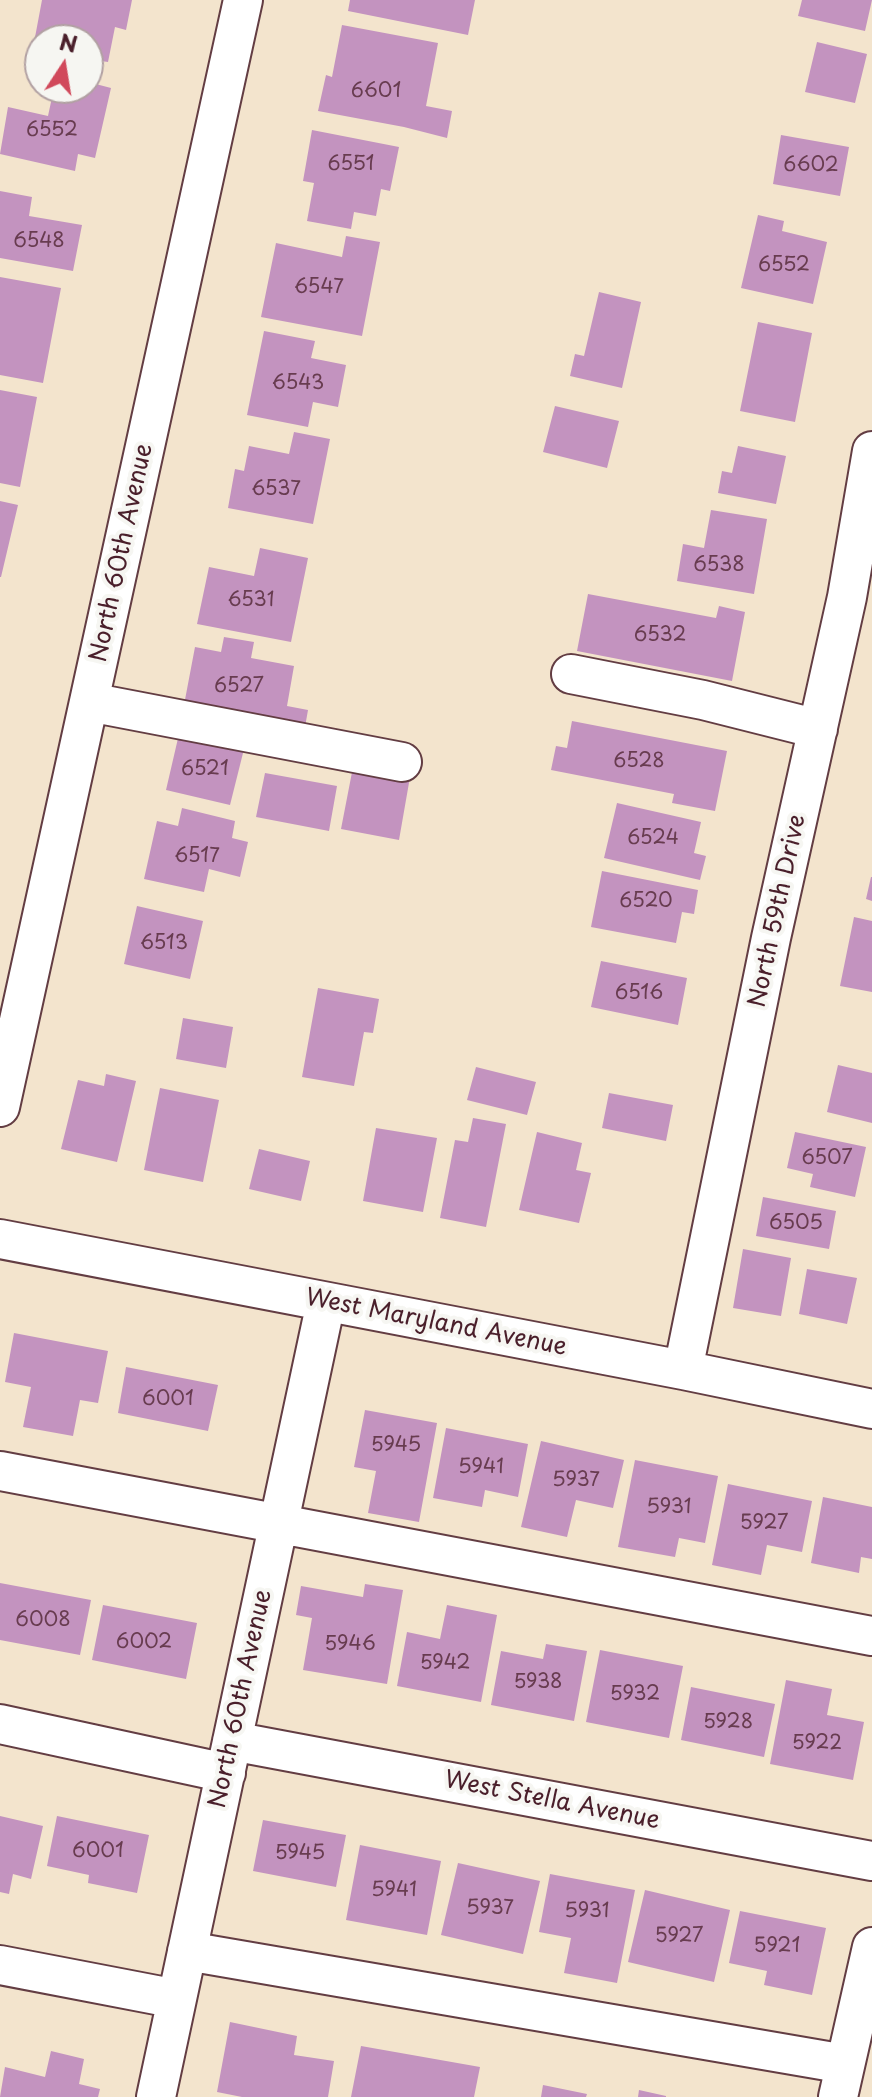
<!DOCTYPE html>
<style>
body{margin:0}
#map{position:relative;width:872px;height:2097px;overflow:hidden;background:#f3e4cd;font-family:"Playpen Sans",sans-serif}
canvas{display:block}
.north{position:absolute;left:24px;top:24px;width:80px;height:80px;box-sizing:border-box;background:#f6f6f2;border:2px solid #b1a0a2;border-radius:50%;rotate:12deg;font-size:22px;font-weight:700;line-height:32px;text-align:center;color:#4a1f2b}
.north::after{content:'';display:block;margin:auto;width:28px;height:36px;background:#d1495b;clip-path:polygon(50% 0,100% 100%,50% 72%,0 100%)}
</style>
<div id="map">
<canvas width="872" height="2097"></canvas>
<div class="north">N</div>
</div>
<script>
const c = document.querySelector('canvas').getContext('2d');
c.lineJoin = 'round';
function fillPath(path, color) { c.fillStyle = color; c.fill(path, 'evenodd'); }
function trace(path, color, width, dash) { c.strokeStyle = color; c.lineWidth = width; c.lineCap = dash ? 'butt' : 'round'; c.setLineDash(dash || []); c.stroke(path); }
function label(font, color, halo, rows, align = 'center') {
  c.font = font + ' "Playpen Sans",sans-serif'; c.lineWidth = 8; c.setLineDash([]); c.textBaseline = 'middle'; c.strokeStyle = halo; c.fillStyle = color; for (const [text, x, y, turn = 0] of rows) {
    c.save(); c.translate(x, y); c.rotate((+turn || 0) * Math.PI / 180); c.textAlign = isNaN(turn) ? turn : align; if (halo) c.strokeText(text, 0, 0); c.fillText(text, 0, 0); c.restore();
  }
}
fillPath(new Path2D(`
 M 42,0 L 132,0 L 126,30 L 115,27 L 108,62 L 88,59 L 88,40 L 40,40 L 40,49 L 33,48 Z
 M 350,0 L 475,0 L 468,35 L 348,11 Z
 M 802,0 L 872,0 L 865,31 L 798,16 Z
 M 342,25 L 438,43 L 426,106 L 452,111 L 447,138 L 404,127 L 318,111 L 326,75 L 332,77 Z
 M 817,42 L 867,54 L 855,103 L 805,92 Z
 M 88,82 L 111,88 L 95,158 L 78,154 L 75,171 L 0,154 L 8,107 L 48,116 L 54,88 L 88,88 Z
 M 312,130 L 399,147 L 390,191 L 381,189 L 376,216 L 354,212 L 351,229 L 307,221 L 314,183 L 303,181 Z
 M 781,135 L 849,147 L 840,196 L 773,184 Z
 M 0,191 L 32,197 L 29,216 L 82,225 L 73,271 L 0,258 Z
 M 758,215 L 784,221 L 782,231 L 827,242 L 813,304 L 741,288 Z
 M 346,236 L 380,242 L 362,336 L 261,317 L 276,243 L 342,257 Z
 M 0,277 L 61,288 L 43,383 L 0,375 Z
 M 599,292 L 641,302 L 622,388 L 570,376 L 575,354 L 584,356 Z
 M 758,322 L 812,333 L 795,422 L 740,411 Z
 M 264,331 L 315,341 L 311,358 L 346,365 L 338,407 L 313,402 L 308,427 L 247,415 Z
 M 0,390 L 37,397 L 20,487 L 0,483 Z
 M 555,406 L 619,421 L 607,468 L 543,452 Z
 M 294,432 L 330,439 L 313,524 L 228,508 L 235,469 L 244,471 L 249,446 L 289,454 Z
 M 738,446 L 786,456 L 776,504 L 718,493 L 722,471 L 732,473 Z
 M 0,501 L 18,505 L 1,577 L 0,577 Z
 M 711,510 L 767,519 L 754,594 L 677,581 L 683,544 L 704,548 Z
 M 260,548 L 308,558 L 291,642 L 197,624 L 209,567 L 254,576 Z
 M 588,594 L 716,618 L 719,606 L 745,612 L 732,681 L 577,651 Z
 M 224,637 L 254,642 L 251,658 L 294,666 L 287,706 L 308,710 L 305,727 L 184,705 L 195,647 L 221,652 Z
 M 572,721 L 727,751 L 715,811 L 672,803 L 674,794 L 551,770 L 556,746 L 567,748 Z
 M 179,734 L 244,749 L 230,805 L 166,790 Z
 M 353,767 L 410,777 L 399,840 L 341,829 Z
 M 265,773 L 337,786 L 329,831 L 256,817 Z
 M 617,803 L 701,822 L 694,853 L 706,856 L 700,880 L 604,858 Z
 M 182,808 L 235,821 L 232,838 L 248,842 L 240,877 L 209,869 L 204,892 L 144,879 L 157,821 L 178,826 Z
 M 602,871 L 698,890 L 694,914 L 682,912 L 676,943 L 591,927 Z
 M 871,877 L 872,877 L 872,901 L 866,899 Z
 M 137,906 L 203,921 L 190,979 L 124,964 Z
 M 854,917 L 872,921 L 872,992 L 840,986 Z
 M 601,961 L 687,978 L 678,1025 L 591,1007 Z
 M 318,988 L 379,999 L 373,1033 L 364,1032 L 354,1086 L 302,1077 Z
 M 183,1018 L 233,1027 L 226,1068 L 176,1059 Z
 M 838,1065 L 872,1073 L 872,1123 L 827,1112 Z
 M 476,1067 L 536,1082 L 527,1115 L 467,1100 Z
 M 106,1074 L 136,1081 L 117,1162 L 61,1149 L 78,1080 L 104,1086 Z
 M 160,1088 L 219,1100 L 203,1182 L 144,1170 Z
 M 609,1093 L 673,1105 L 666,1141 L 602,1128 Z
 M 473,1118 L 506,1124 L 486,1227 L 440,1218 L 455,1140 L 468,1142 Z
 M 376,1128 L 437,1138 L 423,1212 L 363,1201 Z
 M 537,1132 L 582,1143 L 576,1170 L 591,1173 L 579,1223 L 519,1210 Z
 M 795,1132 L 866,1147 L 855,1197 L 810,1187 L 813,1174 L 787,1168 Z
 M 259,1149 L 310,1161 L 301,1201 L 249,1189 Z
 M 763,1197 L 836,1211 L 829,1249 L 756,1236 Z
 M 743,1249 L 791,1258 L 781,1316 L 733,1308 Z
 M 807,1269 L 857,1278 L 847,1324 L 799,1314 Z
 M 14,1333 L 108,1351 L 98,1403 L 80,1400 L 73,1436 L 23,1427 L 31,1387 L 5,1382 Z
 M 126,1367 L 218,1385 L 208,1431 L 118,1413 Z
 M 365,1410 L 437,1423 L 419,1522 L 368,1513 L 376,1471 L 354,1467 Z
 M 446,1428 L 528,1444 L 518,1497 L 485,1490 L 482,1507 L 433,1498 Z
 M 541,1441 L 624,1460 L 613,1508 L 576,1500 L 567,1537 L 521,1527 Z
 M 635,1460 L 718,1476 L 705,1543 L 679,1538 L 675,1557 L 618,1547 Z
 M 728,1484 L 812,1501 L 802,1552 L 767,1545 L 761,1575 L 712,1565 Z
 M 823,1497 L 872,1507 L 872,1559 L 861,1557 L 859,1573 L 811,1563 Z
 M 0,1583 L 91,1600 L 80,1655 L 0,1640 Z
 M 365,1584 L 403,1590 L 387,1684 L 303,1670 L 312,1618 L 296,1615 L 301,1586 L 363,1597 Z
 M 103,1605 L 197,1623 L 186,1679 L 92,1660 Z
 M 447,1605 L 497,1615 L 481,1702 L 397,1686 L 407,1632 L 440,1639 Z
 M 546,1644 L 587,1651 L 574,1721 L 491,1705 L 501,1651 L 543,1659 Z
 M 600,1650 L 683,1666 L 669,1738 L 586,1722 Z
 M 786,1680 L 832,1689 L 827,1715 L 864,1722 L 853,1780 L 770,1764 Z
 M 691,1687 L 775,1704 L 764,1757 L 681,1740 Z
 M 0,1816 L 43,1826 L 31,1879 L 13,1874 L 9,1894 L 0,1892 Z
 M 57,1816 L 149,1835 L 137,1893 L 88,1883 L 89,1875 L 47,1866 Z
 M 263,1820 L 346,1835 L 336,1887 L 253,1871 Z
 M 360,1845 L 441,1861 L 427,1935 L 346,1920 Z
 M 458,1863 L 540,1881 L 523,1954 L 441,1935 Z
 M 550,1874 L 635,1890 L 617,1983 L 564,1973 L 571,1938 L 539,1932 Z
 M 645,1890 L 730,1910 L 714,1982 L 628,1962 Z
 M 740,1911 L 826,1928 L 812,1995 L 764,1985 L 767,1971 L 729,1963 Z
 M 230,2022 L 297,2036 L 294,2055 L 334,2061 L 328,2097 L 242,2097 L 217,2092 Z
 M 361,2046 L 480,2067 L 474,2097 L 351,2097 Z
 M 51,2051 L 84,2059 L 79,2084 L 100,2089 L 98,2097 L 0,2097 L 5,2067 L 45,2077 Z
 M 543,2085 L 587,2094 L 586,2097 L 541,2097 Z
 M 639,2090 L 666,2096 L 666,2097 L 638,2097 Z`), '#c393bf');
const minor = new Path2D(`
 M 571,674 L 703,700 L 818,729
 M 89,702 L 402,762
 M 0,1107 L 243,0
 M 0,1239 L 683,1370 L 872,1409
 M 683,1370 L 771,938 L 847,597 L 872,451
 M 0,1471 L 872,1636
 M 0,1724 L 226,1773
 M 232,1741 L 872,1861
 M 187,1951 L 845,2064
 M 0,1965 L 177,1999
 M 156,2097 L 326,1302
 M 838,2097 L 872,1947`);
trace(minor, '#633d43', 42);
trace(minor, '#fff', 38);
label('20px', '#683c50', null, [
 ["6601",376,91],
 ["6552",52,130],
 ["6551",351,164],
 ["6602",811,165],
 ["6548",39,241],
 ["6552",784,265],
 ["6547",319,287],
 ["6543",298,383],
 ["6537",276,489],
 ["6538",719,565],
 ["6531",251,600],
 ["6532",660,635],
 ["6527",239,686],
 ["6528",639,761],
 ["6521",205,769],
 ["6524",653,838],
 ["6517",197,856],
 ["6520",646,901],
 ["6513",164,943],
 ["6516",639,993],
 ["6507",827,1158],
 ["6505",796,1223],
 ["6001",168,1399],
 ["5945",396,1445],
 ["5941",481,1467],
 ["5937",576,1480],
 ["5931",669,1507],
 ["5927",764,1523],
 ["6008",43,1620],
 ["6002",144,1642],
 ["5946",350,1644],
 ["5942",445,1663],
 ["5938",538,1682],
 ["5932",635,1694],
 ["5928",728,1722],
 ["5922",817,1743],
 ["6001",98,1851],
 ["5945",300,1853],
 ["5941",394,1890],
 ["5937",490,1908],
 ["5931",587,1911],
 ["5927",679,1936],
 ["5921",777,1946]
]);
label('24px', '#4a1f2b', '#f6f6f2', [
 ["North 60th Avenue",122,553,-78],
 ["North 59th Drive",778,911,-78],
 ["West Maryland Avenue",436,1323,11],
 ["North 60th Avenue",241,1699,-78],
 ["West Stella Avenue",552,1801,11]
]);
</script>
